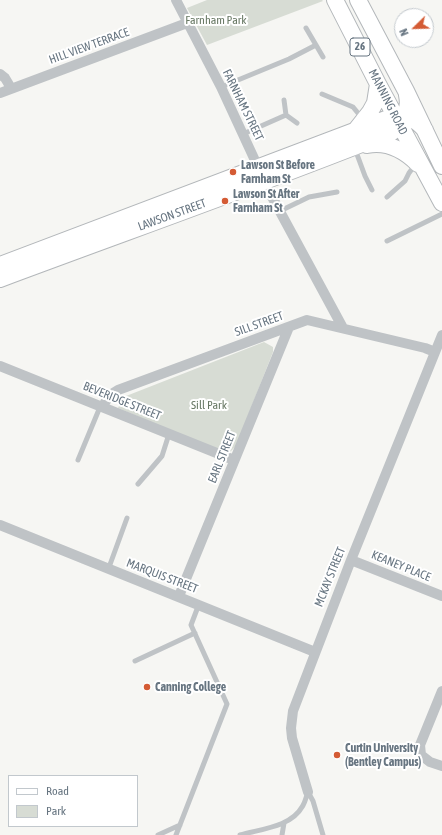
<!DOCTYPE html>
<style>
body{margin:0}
#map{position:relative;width:442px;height:835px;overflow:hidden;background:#f6f6f3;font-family:"Asap Condensed",sans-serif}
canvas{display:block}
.legend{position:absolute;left:8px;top:775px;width:130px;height:52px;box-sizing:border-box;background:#fff;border:1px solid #c2c8cd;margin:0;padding:5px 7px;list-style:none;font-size:12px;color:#677581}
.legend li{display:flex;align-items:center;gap:8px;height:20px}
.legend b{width:20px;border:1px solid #c2c8cd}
.north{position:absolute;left:394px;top:8px;width:40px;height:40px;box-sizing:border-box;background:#fff;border:1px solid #c2c8cd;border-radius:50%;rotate:247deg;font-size:11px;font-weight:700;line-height:16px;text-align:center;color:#677581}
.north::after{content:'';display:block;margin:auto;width:14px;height:18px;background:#d45b34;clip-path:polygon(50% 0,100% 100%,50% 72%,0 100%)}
</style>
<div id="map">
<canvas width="442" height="835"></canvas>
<ul class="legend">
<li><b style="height:5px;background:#fff"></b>Road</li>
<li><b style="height:11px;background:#d7dcd4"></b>Park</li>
</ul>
<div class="north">N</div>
</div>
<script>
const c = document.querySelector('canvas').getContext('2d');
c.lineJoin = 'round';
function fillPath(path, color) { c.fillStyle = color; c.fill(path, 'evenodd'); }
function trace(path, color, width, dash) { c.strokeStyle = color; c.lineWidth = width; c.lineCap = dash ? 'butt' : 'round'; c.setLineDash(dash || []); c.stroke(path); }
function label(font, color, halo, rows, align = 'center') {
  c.font = font + ' "Asap Condensed",sans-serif'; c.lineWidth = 4; c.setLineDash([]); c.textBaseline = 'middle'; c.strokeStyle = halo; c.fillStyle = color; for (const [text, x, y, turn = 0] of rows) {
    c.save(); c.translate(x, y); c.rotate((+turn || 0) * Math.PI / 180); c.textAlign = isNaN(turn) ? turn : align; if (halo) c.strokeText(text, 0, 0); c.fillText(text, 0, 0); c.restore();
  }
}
fillPath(new Path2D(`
 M 207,0 L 322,0 L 323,1 L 207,45 L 187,8 Z
 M 264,342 L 273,347 L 273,352 L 236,446 L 230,452 L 222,452 L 118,408 L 119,406 L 118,402 L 121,398 Z`), '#d7dcd4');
const primary = new Path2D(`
 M 335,0 L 378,84 L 442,203
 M 358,0 L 406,91 L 442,166
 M 355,131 L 370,112 L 375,103 L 378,84
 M 367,145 C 387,141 405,151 418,164
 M 0,265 L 386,119 C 404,115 413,116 425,130
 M 0,279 C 131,230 262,184 392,132 C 404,123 410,110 407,95`);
trace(primary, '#b3b7ba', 18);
trace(new Path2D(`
 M 306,28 L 323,57
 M 221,87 L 289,59 L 316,45
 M 322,94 L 353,107 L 362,118
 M 284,100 L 286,115 L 297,123
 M 243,134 L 286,115
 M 355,149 L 365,176 L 372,190
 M 387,197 L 405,181 L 409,173 L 415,165
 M 280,211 L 309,197 L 337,192
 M 387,241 L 442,214
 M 78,460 L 100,407
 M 138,484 L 162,456 L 169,434
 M 108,570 L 127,518
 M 135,661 L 195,633
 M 308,792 L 313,801 L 323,835
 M 158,835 L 180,825
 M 176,835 L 227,704 L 191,625 L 199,604
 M 240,835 C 260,829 291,827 302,807 C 305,803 306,797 308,792
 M 282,835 L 284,823`), '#bfc3c6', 5);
trace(new Path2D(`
 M 176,0 L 221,87 L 271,195 L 343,328
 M 0,74 L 5,78 L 11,88
 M 0,93 L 187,23
 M 0,366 L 234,460
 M 102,407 L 110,395 L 118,390 L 307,320 L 425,348 L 435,352
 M 0,525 C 105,568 210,609 315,652
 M 351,560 L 442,596
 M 179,596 L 289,327
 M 442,691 L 420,745 L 421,755 L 430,762 L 442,766
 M 308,792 L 292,738 L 291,728 L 293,711 L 351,560 L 442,335`), '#bfc3c6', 10);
trace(primary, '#fff', 16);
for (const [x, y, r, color] of [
 [233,172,4,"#d45b34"],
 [225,201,4,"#d45b34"],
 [147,687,4,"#d45b34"],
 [337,755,4,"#d45b34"]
]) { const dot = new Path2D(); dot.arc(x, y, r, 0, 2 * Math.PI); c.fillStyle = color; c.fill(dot); trace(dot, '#fff', 1.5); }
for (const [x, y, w] of [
 [360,47,20]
]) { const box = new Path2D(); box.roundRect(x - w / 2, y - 9, w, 18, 3); c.fillStyle = '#fff'; c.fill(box); trace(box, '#677581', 1); }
label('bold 11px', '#677581', null, [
 ["26",360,47]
]);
label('12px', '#697965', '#fff', [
 ["Farnham Park",216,20],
 ["Sill Park",209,405]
]);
label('12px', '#677581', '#fff', [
 ["HILL VIEW TERRACE",89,46,-20],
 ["MANNING ROAD",388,102,63],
 ["FARNHAM STREET",243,105,64],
 ["LAWSON STREET",172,215,-20],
 ["SILL STREET",259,324,-20],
 ["BEVERIDGE STREET",122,401,22],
 ["EARL STREET",222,457,-68],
 ["KEANEY PLACE",401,566,22],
 ["MARQUIS STREET",162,576,21],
 ["MCKAY STREET",330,577,-68]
]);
label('bold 12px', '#677581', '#fff', [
 ["Lawson St Before",241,165],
 ["Farnham St",241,179],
 ["Lawson St After",233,194],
 ["Farnham St",233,208],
 ["Canning College",155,687],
 ["Curtin University",345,748],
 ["(Bentley Campus)",345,762]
], 'left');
</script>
